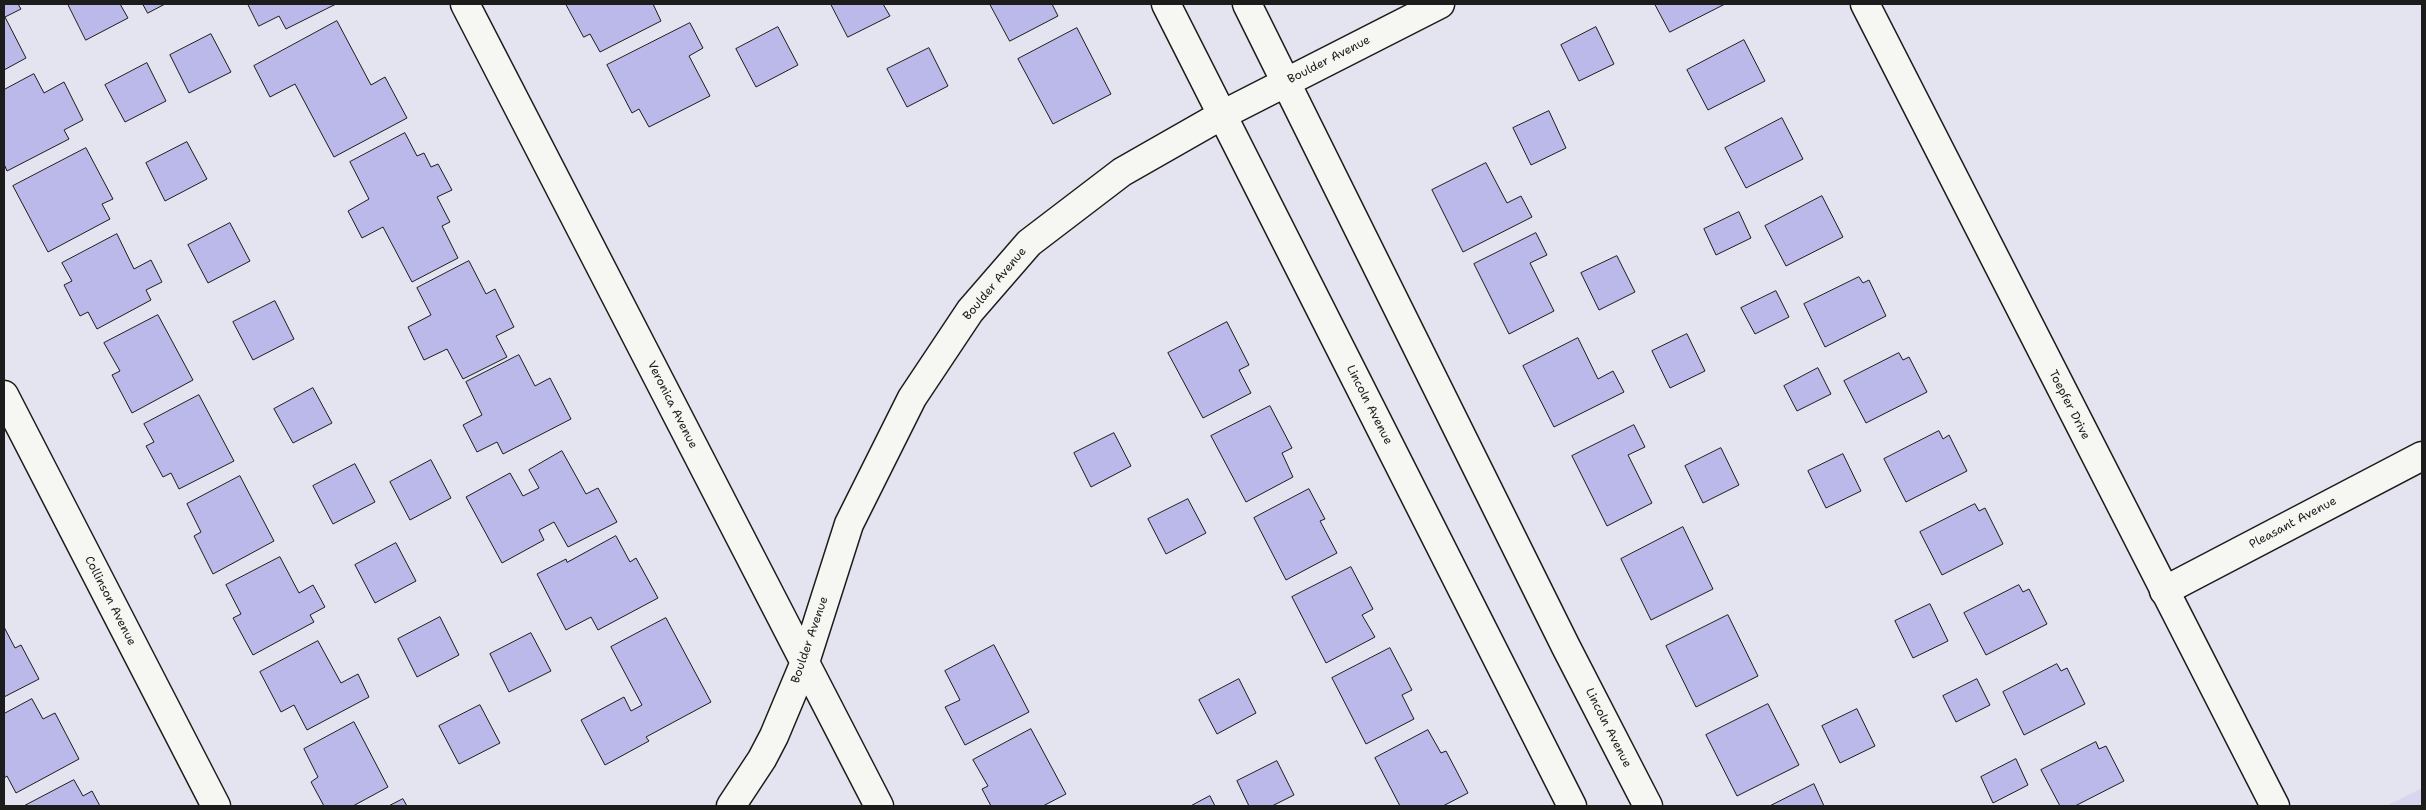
<!DOCTYPE html>
<style>
body{margin:0}
#map{position:relative;width:2426px;height:810px;overflow:hidden;background:#e4e3f0;font-family:"Shantell Sans",sans-serif}
canvas{display:block}
.frame{position:absolute;inset:0;border:5px solid #1c1c1c;pointer-events:none}
</style>
<div id="map">
<canvas width="2426" height="810"></canvas>
<div class="frame"></div>
</div>
<script>
const c = document.querySelector('canvas').getContext('2d');
c.lineJoin = 'round';
function fillPath(path, color) { c.fillStyle = color; c.fill(path, 'evenodd'); }
function trace(path, color, width, dash) { c.strokeStyle = color; c.lineWidth = width; c.lineCap = dash ? 'butt' : 'round'; c.setLineDash(dash || []); c.stroke(path); }
function label(font, color, halo, rows, align = 'center') {
  c.font = font + ' "Shantell Sans",sans-serif'; c.lineWidth = 4; c.setLineDash([]); c.textBaseline = 'middle'; c.strokeStyle = halo; c.fillStyle = color; for (const [text, x, y, turn = 0] of rows) {
    c.save(); c.translate(x, y); c.rotate((+turn || 0) * Math.PI / 180); c.textAlign = isNaN(turn) ? turn : align; if (halo) c.strokeText(text, 0, 0); c.fillText(text, 0, 0); c.restore();
  }
}
fillPath(new Path2D(`
 M 2422,788 L 2422,806 L 2386,806 Z`), '#d8d6ee');
const building = new Path2D(`
 M 4,4 L 18,4 L 21,9 L 5,17 L 26,58 L 4,70 Z
 M 68,4 L 120,4 L 128,18 L 86,40 Z
 M 143,4 L 165,4 L 148,13 Z
 M 248,4 L 336,4 L 286,29 L 279,16 L 259,26 Z
 M 566,4 L 653,4 L 661,21 L 600,52 L 590,34 L 584,37 Z
 M 831,4 L 883,4 L 890,16 L 848,37 Z
 M 990,4 L 1052,4 L 1058,16 L 1010,41 Z
 M 1655,4 L 1725,4 L 1670,32 Z
 M 337,21 L 371,85 L 385,77 L 407,118 L 334,157 L 295,84 L 270,97 L 254,66 Z
 M 690,23 L 703,48 L 689,56 L 710,96 L 649,127 L 639,109 L 632,113 L 607,65 Z
 M 778,27 L 798,65 L 756,87 L 736,49 Z
 M 1596,27 L 1614,64 L 1579,81 L 1561,45 Z
 M 1077,28 L 1111,94 L 1053,124 L 1018,59 Z
 M 211,34 L 231,72 L 189,93 L 170,55 Z
 M 1744,40 L 1765,81 L 1708,110 L 1687,70 Z
 M 929,48 L 948,86 L 907,107 L 887,69 Z
 M 147,63 L 166,101 L 125,122 L 105,85 Z
 M 34,74 L 44,93 L 64,82 L 83,120 L 64,130 L 69,139 L 7,171 L 4,164 L 4,90 Z
 M 1549,111 L 1566,148 L 1531,165 L 1513,128 Z
 M 1782,118 L 1803,159 L 1746,188 L 1725,148 Z
 M 405,133 L 417,156 L 424,153 L 431,167 L 438,164 L 452,190 L 437,197 L 450,222 L 442,226 L 458,258 L 412,282 L 383,227 L 362,238 L 348,211 L 369,199 L 350,162 Z
 M 187,142 L 207,179 L 165,201 L 146,163 Z
 M 86,148 L 113,199 L 102,204 L 110,219 L 48,252 L 13,186 Z
 M 1486,163 L 1507,203 L 1521,196 L 1532,217 L 1463,252 L 1432,190 Z
 M 1822,196 L 1843,237 L 1786,266 L 1765,226 Z
 M 1739,212 L 1751,238 L 1716,255 L 1704,229 Z
 M 230,223 L 250,261 L 208,283 L 188,245 Z
 M 1536,233 L 1547,255 L 1530,263 L 1554,311 L 1509,334 L 1474,264 Z
 M 117,234 L 134,269 L 151,260 L 162,282 L 146,290 L 151,300 L 97,329 L 88,312 L 80,316 L 64,285 L 72,281 L 62,263 Z
 M 1617,256 L 1635,292 L 1599,310 L 1581,273 Z
 M 469,261 L 486,294 L 495,289 L 514,327 L 496,336 L 507,357 L 463,379 L 447,349 L 424,360 L 408,327 L 431,315 L 417,288 Z
 M 1859,277 L 1863,283 L 1869,280 L 1886,316 L 1825,347 L 1804,304 Z
 M 1776,291 L 1789,317 L 1755,334 L 1741,308 Z
 M 275,301 L 294,339 L 253,360 L 233,322 Z
 M 158,315 L 193,380 L 132,413 L 112,375 L 120,371 L 104,343 Z
 M 1227,322 L 1249,365 L 1239,370 L 1251,393 L 1203,418 L 1168,353 Z
 M 1687,334 L 1705,371 L 1670,388 L 1652,351 Z
 M 1578,338 L 1598,379 L 1613,371 L 1624,392 L 1554,427 L 1523,366 Z
 M 1899,353 L 1903,360 L 1909,357 L 1927,392 L 1866,423 L 1844,381 Z
 M 519,355 L 535,386 L 550,378 L 571,419 L 503,454 L 497,442 L 477,452 L 463,425 L 482,415 L 466,382 Z
 M 1818,368 L 1831,394 L 1797,411 L 1784,386 Z
 M 313,388 L 332,423 L 293,443 L 274,409 Z
 M 199,395 L 234,461 L 179,489 L 171,473 L 163,477 L 146,446 L 154,442 L 144,424 Z
 M 1270,406 L 1292,448 L 1282,453 L 1293,477 L 1246,502 L 1211,436 Z
 M 1634,425 L 1645,447 L 1628,455 L 1652,503 L 1607,526 L 1572,456 Z
 M 1939,431 L 1943,439 L 1949,435 L 1967,471 L 1906,502 L 1884,459 Z
 M 1114,433 L 1131,466 L 1091,487 L 1074,453 Z
 M 1721,448 L 1739,485 L 1703,503 L 1685,466 Z
 M 562,451 L 586,494 L 598,488 L 617,522 L 568,547 L 554,522 L 539,530 L 544,540 L 502,563 L 466,497 L 510,473 L 523,496 L 539,488 L 529,470 Z
 M 1843,454 L 1861,491 L 1826,508 L 1808,471 Z
 M 431,460 L 451,498 L 410,520 L 390,482 Z
 M 355,464 L 375,502 L 333,524 L 313,486 Z
 M 240,476 L 274,541 L 213,574 L 194,536 L 201,532 L 187,504 Z
 M 1309,489 L 1325,519 L 1320,521 L 1337,553 L 1286,580 L 1254,518 Z
 M 1188,499 L 1206,533 L 1166,554 L 1148,519 Z
 M 1975,504 L 1979,511 L 1985,508 L 2003,544 L 1942,575 L 1920,532 Z
 M 1683,527 L 1713,589 L 1651,620 L 1621,559 Z
 M 616,536 L 630,562 L 636,558 L 658,598 L 598,630 L 591,617 L 566,630 L 537,574 L 566,559 L 567,562 Z
 M 396,543 L 416,581 L 375,603 L 355,565 Z
 M 280,557 L 299,593 L 313,585 L 325,607 L 310,615 L 314,622 L 253,655 L 233,618 L 241,614 L 226,585 Z
 M 1351,567 L 1373,609 L 1362,615 L 1375,637 L 1326,663 L 1292,597 Z
 M 2019,585 L 2023,592 L 2029,589 L 2047,624 L 1986,655 L 1964,613 Z
 M 1930,604 L 1948,641 L 1913,658 L 1895,621 Z
 M 1728,615 L 1758,676 L 1696,707 L 1666,646 Z
 M 440,617 L 459,655 L 417,677 L 398,639 Z
 M 666,618 L 711,702 L 646,737 L 649,741 L 605,765 L 581,720 L 624,697 L 631,711 L 642,705 L 611,647 Z
 M 4,627 L 15,648 L 21,645 L 39,679 L 4,697 Z
 M 531,633 L 551,671 L 509,692 L 490,654 Z
 M 318,641 L 341,683 L 358,674 L 369,697 L 307,730 L 294,705 L 281,712 L 260,672 Z
 M 994,645 L 1029,712 L 965,745 L 945,707 L 960,700 L 945,671 Z
 M 1390,648 L 1412,690 L 1402,695 L 1414,719 L 1366,744 L 1332,678 Z
 M 2057,664 L 2061,671 L 2067,668 L 2085,704 L 2024,735 L 2003,692 Z
 M 1239,679 L 1256,713 L 1217,734 L 1199,700 Z
 M 1977,679 L 1990,705 L 1956,722 L 1943,696 Z
 M 32,699 L 43,719 L 55,713 L 79,759 L 16,793 L 7,776 L 4,778 L 4,714 Z
 M 1768,704 L 1799,765 L 1737,796 L 1706,735 Z
 M 480,705 L 500,743 L 459,764 L 439,726 Z
 M 1857,709 L 1875,746 L 1840,763 L 1822,726 Z
 M 354,722 L 388,787 L 353,806 L 324,806 L 311,782 L 318,777 L 304,749 Z
 M 1031,729 L 1066,794 L 1043,806 L 991,806 L 982,789 L 988,786 L 973,760 Z
 M 1428,730 L 1441,753 L 1446,751 L 1468,793 L 1443,806 L 1400,806 L 1375,758 Z
 M 2096,742 L 2099,749 L 2106,746 L 2124,781 L 2075,806 L 2060,806 L 2041,770 Z
 M 2016,759 L 2028,785 L 1993,803 L 1981,777 Z
 M 1277,761 L 1294,795 L 1272,806 L 1249,806 L 1237,781 Z
 M 74,780 L 83,796 L 92,791 L 100,806 L 24,806 Z
 M 1814,784 L 1824,806 L 1770,806 Z
 M 1210,796 L 1215,806 L 1191,806 Z
 M 403,799 L 407,806 L 389,806 Z`);
fillPath(building, '#bbb8ea');
trace(building, '#1c1c1c', 1);
const street = new Path2D(`
 M 465,4 L 879,806
 M 1166,4 L 1572,806
 M 1247,4 L 1566,647 L 1648,806
 M 4,395 L 216,806
 M 2164,591 L 2422,456
 M 731,806 L 762,759 L 774,736 L 805,662 L 849,524 L 912,398 L 970,311 L 1029,243 L 1122,172 L 1222,115 L 1440,4`);
const secondary = new Path2D(`
 M 1865,4 L 2275,806`);
trace(street, '#1c1c1c', 31);
trace(secondary, '#1c1c1c', 31);
trace(street, '#f6f6f2', 28);
trace(secondary, '#f6f6f2', 28);
label('12px', '#1c1c1c', '#f6f6f2', [
 ["Boulder Avenue",1329,60,-27],
 ["Boulder Avenue",995,284,-50],
 ["Veronica Avenue",672,405,63],
 ["Lincoln Avenue",1369,405,63],
 ["Toepfer Drive",2069,405,63],
 ["Pleasant Avenue",2293,523,-28],
 ["Collinson Avenue",110,601,63],
 ["Boulder Avenue",810,640,-71],
 ["Lincoln Avenue",1608,728,63]
]);
</script>
